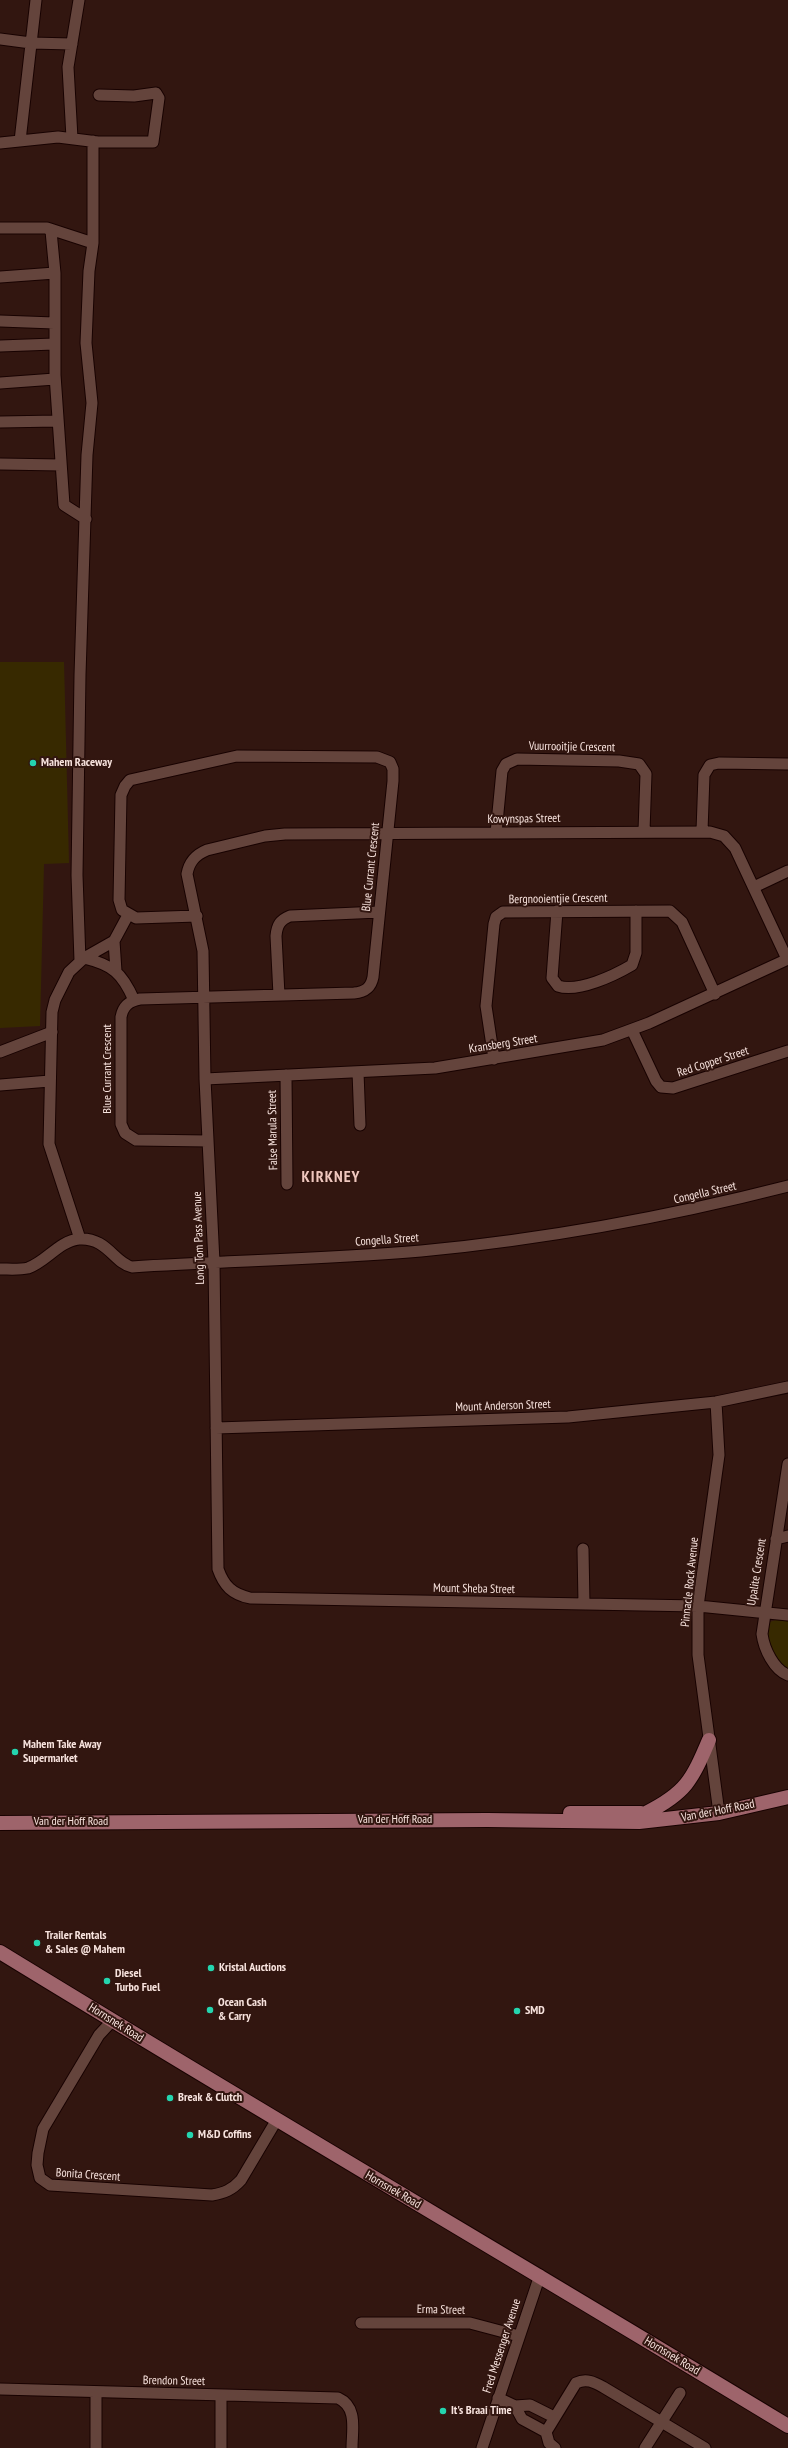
<!DOCTYPE html>
<style>
body{margin:0}
canvas{display:block;background:#321610}
</style>
<canvas width="788" height="2448"></canvas>
<script>
const c = document.querySelector('canvas').getContext('2d');
c.lineJoin = 'round';
function fillPath(path, color) { c.fillStyle = color; c.fill(path, 'evenodd'); }
function trace(path, color, width, dash) { c.strokeStyle = color; c.lineWidth = width; c.lineCap = dash ? 'butt' : 'round'; c.setLineDash(dash || []); c.stroke(path); }
function label(font, color, halo, rows, align = 'center') {
  c.font = font + ' "PT Sans Narrow",sans-serif'; c.lineWidth = 4; c.setLineDash([]); c.textBaseline = 'middle'; c.strokeStyle = halo; c.fillStyle = color; for (const [text, x, y, turn = 0] of rows) {
    c.save(); c.translate(x, y); c.rotate((+turn || 0) * Math.PI / 180); c.textAlign = isNaN(turn) ? turn : align; if (halo) c.strokeText(text, 0, 0); c.fillText(text, 0, 0); c.restore();
  }
}
fillPath(new Path2D(`
 M 0,662 L 64,662 L 69,863 L 44,864 L 40,1026 L 0,1028 Z
 M 776,1620 L 788,1621 L 788,1671 C 773,1664 762,1637 769,1622 Z`), '#372900');
const minor = new Path2D(`
 M 0,39 L 31,43 L 72,44
 M 72,138 L 68,67 L 79,0
 M 20,141 L 36,0
 M 0,143 L 58,137 L 98,142 L 153,142 L 159,98 L 156,93 L 134,96 L 99,95
 M 0,228 L 47,228 L 51,231 L 55,273 L 55,375 L 64,505 L 86,519
 M 47,228 L 93,243 L 93,141
 M 0,277 L 55,273
 M 0,321 L 54,323
 M 0,346 L 54,344
 M 0,383 L 55,379
 M 0,422 L 57,421
 M 0,464 L 61,465
 M 702,831 L 704,775 L 710,765 L 719,763 L 788,764
 M 496,833 L 502,771 L 506,764 L 517,759 L 619,761 L 639,764 L 646,774 L 644,831
 M 754,887 L 788,871
 M 557,911 L 552,978 L 558,986 C 578,993 615,975 632,965 L 636,953 L 636,911
 M 197,916 L 136,918 L 122,910 L 119,900 L 121,795 L 125,786 L 130,780 L 237,756 L 377,757 L 390,762 L 393,769 L 393,781 L 373,977 C 371,988 365,992 354,993 L 140,999 C 129,1001 123,1006 121,1017 L 121,1124 L 125,1133 L 136,1140 L 208,1141
 M 114,941 L 116,971
 M 84,958 C 113,965 122,973 134,1000
 M 787,959 L 735,848 L 724,836 L 710,832 L 285,834 L 265,836 L 207,850 C 195,855 189,862 187,874 L 203,951 L 205,1079 L 214,1262 L 218,1569 C 224,1586 232,1594 250,1598 L 698,1606 L 788,1615
 M 80,961 L 77,875 L 80,675 L 87,455 L 92,403 L 86,343 L 89,271 L 93,243
 M 279,995 L 276,936 C 277,925 280,920 290,916 L 379,912
 M 632,1030 L 656,1081 L 661,1087 L 673,1088 L 788,1051
 M 0,1052 L 52,1032
 M 494,1059 L 486,1006 L 494,924 L 496,917 L 503,912 L 670,911 L 682,922 L 715,994
 M 358,1072 L 360,1125
 M 286,1075 L 287,1184
 M 205,1079 L 435,1068 L 603,1040 L 649,1023 L 788,959
 M 0,1085 L 50,1081
 M 80,1239 L 49,1144 L 52,1012 L 55,1000 L 69,972 L 84,958 L 114,941 L 128,915
 M 0,1269 C 9,1269 19,1270 28,1268 C 46,1262 59,1241 79,1239 C 107,1237 114,1263 132,1267 C 229,1261 325,1259 421,1251 C 546,1239 667,1217 788,1186
 M 716,1402 L 719,1455 L 698,1606 L 698,1655 L 719,1813
 M 216,1428 L 568,1417 L 716,1402 L 788,1387
 M 788,1464 L 762,1634 C 764,1649 774,1670 788,1675
 M 776,1539 L 788,1536
 M 583,1549 L 584,1604
 M 112,2021 L 99,2035 L 43,2129 L 38,2153 L 37,2165 L 40,2178 L 50,2185 L 212,2195 C 224,2193 232,2190 241,2180 L 276,2121
 M 361,2323 L 470,2323 L 519,2336
 M 0,2389 L 338,2398 C 358,2407 352,2430 352,2448
 M 498,2398 L 515,2406 L 530,2405 L 554,2417
 M 515,2406 L 522,2419 L 546,2432
 M 96,2448 L 96,2393
 M 221,2448 L 221,2395
 M 482,2448 L 540,2275
 M 555,2448 L 549,2443 L 546,2432 L 576,2383 C 586,2378 594,2382 603,2387 L 705,2448
 M 645,2448 L 680,2393`);
const major = new Path2D(`
 M 570,1813 L 641,1813
 M 646,1813 C 686,1793 692,1780 709,1740
 M 0,1823 L 487,1820 L 639,1822 L 719,1813 L 788,1797
 M 0,1952 C 261,2112 526,2267 788,2426`);
trace(minor, '#180201', 13);
trace(major, '#180201', 16);
trace(minor, '#64443c', 11);
trace(major, '#9e646b', 14);
for (const [x, y, r, color] of [
 [33,763,4,"#24d5af"],
 [15,1752,4,"#24d5af"],
 [37,1943,4,"#24d5af"],
 [211,1968,4,"#24d5af"],
 [107,1981,4,"#24d5af"],
 [210,2010,4,"#24d5af"],
 [517,2011,4,"#24d5af"],
 [170,2098,4,"#24d5af"],
 [190,2135,4,"#24d5af"],
 [443,2411,4,"#24d5af"]
]) { const dot = new Path2D(); dot.arc(x, y, r, 0, 2 * Math.PI); c.fillStyle = color; c.fill(dot); trace(dot, '#321610', 1.5); }
label('12px', '#f8e3de', '#321610', [
 ["Vuurrooitjie Crescent",572,747,1],
 ["Kowynspas Street",524,819,-1],
 ["Blue Currant Crescent",371,867,-84],
 ["Bergnooientjie Crescent",558,899,-1],
 ["Kransberg Street",503,1044,-9],
 ["Red Copper Street",713,1062,-18],
 ["Blue Currant Crescent",108,1069,-90],
 ["False Marula Street",273,1130,-91],
 ["Congella Street",705,1193,-13],
 ["Long Tom Pass Avenue",199,1238,-92],
 ["Congella Street",387,1240,-4],
 ["Mount Anderson Street",503,1406,-2],
 ["Upalite Crescent",757,1572,-81],
 ["Pinnacle Rock Avenue",690,1582,-84],
 ["Mount Sheba Street",474,1589,1],
 ["Van der Hoff Road",718,1811,-11],
 ["Van der Hoff Road",395,1820],
 ["Van der Hoff Road",71,1822],
 ["Hornsnek Road",116,2023,32],
 ["Bonita Crescent",88,2175,4],
 ["Hornsnek Road",393,2190,30],
 ["Erma Street",441,2310,1],
 ["Fred Messenger Avenue",502,2346,-72],
 ["Hornsnek Road",672,2356,31],
 ["Brendon Street",174,2381,1]
]);
label('bold 12px', '#f8e3de', '#321610', [
 ["Mahem Raceway",41,763],
 ["Mahem Take Away",23,1745],
 ["Supermarket",23,1759],
 ["Trailer Rentals",45,1936],
 ["& Sales @ Mahem",45,1950],
 ["Kristal Auctions",219,1968],
 ["Diesel",115,1974],
 ["Turbo Fuel",115,1988],
 ["Ocean Cash",218,2003],
 ["& Carry",218,2017],
 ["SMD",525,2011],
 ["Break & Clutch",178,2098],
 ["M&D Coffins",198,2135],
 ["It's Braai Time",451,2411]
], 'left');
c.letterSpacing = '1px';
label('bold 16px', '#efc7be', '#321610', [
 ["KIRKNEY",331,1177]
]);
c.letterSpacing = '0px';
</script>
